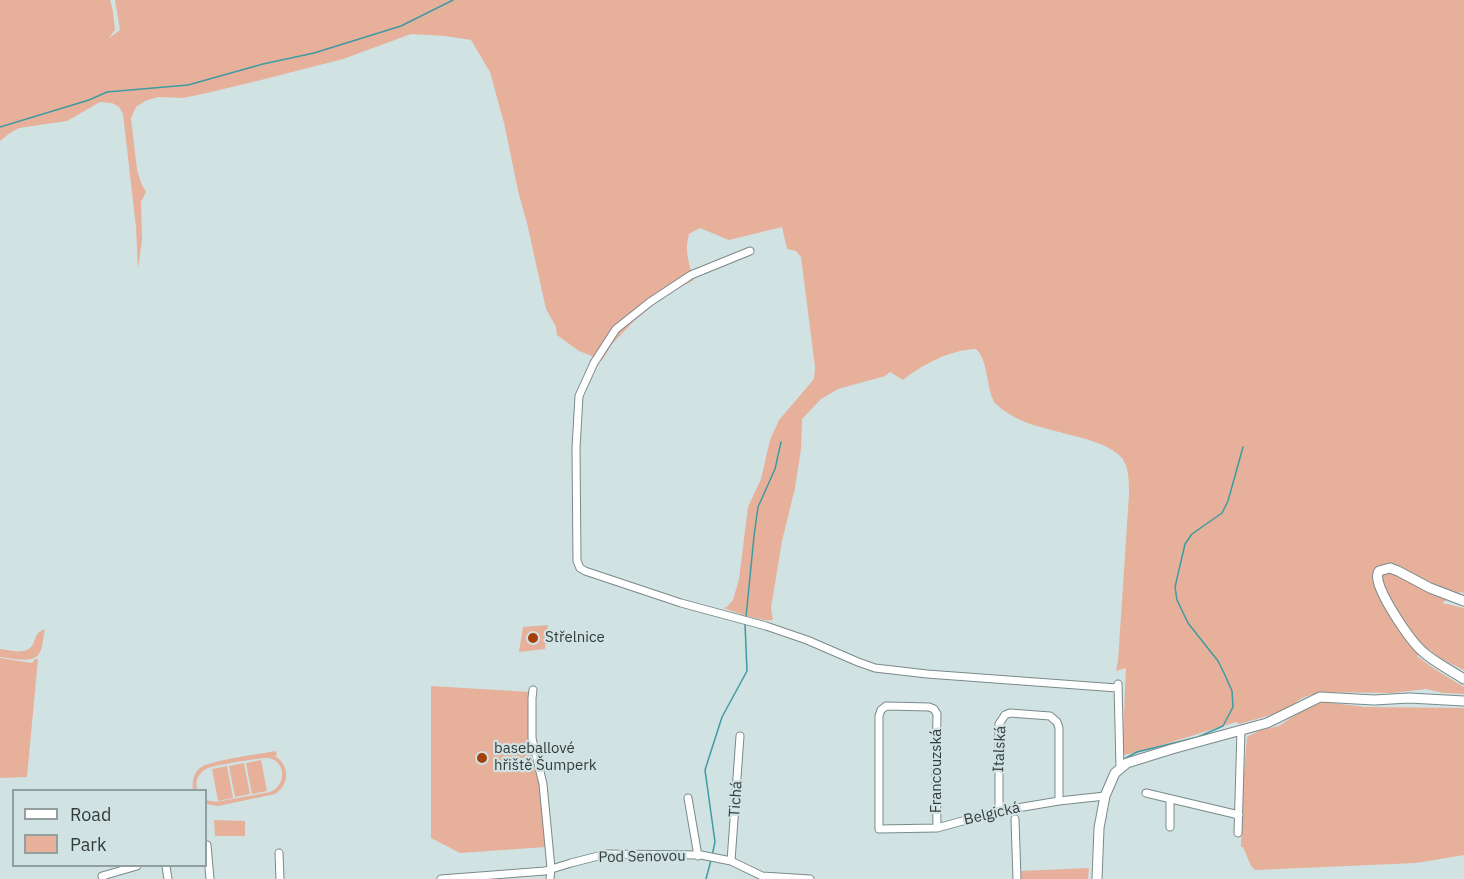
<!DOCTYPE html>
<meta charset="utf-8">
<style>
body{margin:0}
#map{position:relative;width:1464px;height:879px;overflow:hidden;background:#d1e2e3;font-family:"IBM Plex Sans",sans-serif}
canvas{display:block}
.legend{position:absolute;left:12px;top:789px;width:195px;height:78px;box-sizing:border-box;background:#d1e2e3;border:2px solid #929fa0;margin:0;padding:8px 10px;list-style:none;font-size:18px;color:#343b3b}
.legend li{display:flex;align-items:center;gap:12px;height:30px}
.legend b{width:30px;border:2px solid #929fa0}
</style>
<div id="map">
<canvas width="1464" height="879"></canvas>
<ul class="legend">
<li><b style="height:8px;background:#fff"></b>Road</li>
<li><b style="height:16px;background:#e7b09b"></b>Park</li>
</ul>
</div>
<script>
const c = document.querySelector('canvas').getContext('2d');
c.lineJoin = 'round';
function fillPath(path, color) { c.fillStyle = color; c.fill(path, 'evenodd'); }
function trace(path, color, width, dash) { c.strokeStyle = color; c.lineWidth = width; c.lineCap = dash ? 'butt' : 'round'; c.setLineDash(dash || []); c.stroke(path); }
function label(font, color, halo, rows, align = 'center') {
  c.font = font + ' "IBM Plex Sans",sans-serif'; c.lineWidth = 4.5; c.setLineDash([]); c.textBaseline = 'middle'; c.strokeStyle = halo; c.fillStyle = color; for (const [text, x, y, turn = 0] of rows) {
    c.save(); c.translate(x, y); c.rotate((+turn || 0) * Math.PI / 180); c.textAlign = isNaN(turn) ? turn : align; if (halo) c.strokeText(text, 0, 0); c.fillText(text, 0, 0); c.restore();
  }
}
fillPath(new Path2D(`
 M 0,0 L 110,0 L 113,11 L 115,30 L 108,39 L 120,30 L 115,0 L 1464,0 L 1464,593 L 1460,592 L 1442,603 L 1464,608 L 1464,670 L 1441,659 L 1429,649 L 1417,656 L 1436,670 L 1464,687 L 1464,694 L 1443,693 L 1426,689 L 1392,693 L 1320,692 L 1302,698 L 1292,705 L 1271,715 L 1239,724 L 1236,722 L 1136,753 L 1122,755 L 1126,668 L 1116,671 L 1118,661 L 1129,494 C 1129,483 1129,467 1122,458 C 1103,435 1038,433 1011,415 C 1006,412 1000,408 996,404 C 986,393 989,360 976,349 C 950,350 923,364 903,380 L 890,372 L 885,376 L 838,389 L 821,399 L 802,419 L 801,449 L 795,488 L 782,541 L 771,608 L 773,620 C 760,622 736,612 723,608 L 727,607 L 733,600 L 739,579 L 748,507 L 761,479 L 770,440 L 779,420 L 814,379 L 815,367 L 801,257 L 796,251 L 787,249 L 782,227 L 729,240 L 700,228 L 689,234 C 684,252 689,263 694,280 L 667,294 L 634,321 L 612,344 L 602,360 L 579,351 L 557,335 L 556,327 L 546,309 L 527,223 L 519,195 L 504,123 L 490,72 L 471,40 L 445,36 L 411,34 L 343,59 L 261,80 L 207,93 L 183,98 L 158,97 L 145,101 L 136,107 L 131,118 L 137,170 L 142,185 L 146,192 L 141,202 L 142,240 L 138,269 L 136,227 L 123,114 L 119,107 L 112,103 L 100,102 L 67,121 L 19,128 L 10,133 L 0,141 Z
 M 548,625 L 545,649 L 519,652 L 523,627 Z
 M 45,629 C 43,637 43,648 39,654 C 33,664 10,658 0,657 L 0,649 C 8,650 24,654 30,648 C 37,642 32,634 45,629 Z
 M 0,658 L 32,663 L 35,659 L 38,659 L 27,777 L 0,778 Z
 M 431,686 L 531,692 L 546,847 L 460,853 L 431,838 Z
 M 1324,702 L 1365,707 L 1464,708 L 1464,855 L 1416,863 L 1255,870 L 1251,866 L 1243,847 L 1241,847 L 1243,786 L 1247,737 L 1258,731 L 1279,726 L 1303,710 Z
 M 276,751 L 277,755 L 275,756 C 290,766 290,784 275,794 L 218,806 L 206,804 L 206,800 L 216,802 L 270,792 C 286,786 287,762 269,758 C 262,757 216,765 208,768 C 206,769 202,771 201,773 C 196,778 196,784 197,790 L 193,790 C 192,782 193,774 200,768 C 210,760 261,754 276,751 Z
 M 261,760 L 267,791 L 252,794 L 246,763 Z
 M 244,763 L 250,794 L 235,797 L 229,766 Z
 M 227,766 L 233,798 L 218,801 L 212,769 Z
 M 214,820 L 245,821 L 245,836 L 215,836 Z
 M 1089,868 L 1088,879 L 1021,879 L 1020,871 Z`), '#e7b09b');
trace(new Path2D(`
 M 0,127 L 89,100 L 107,92 L 188,85 L 263,64 L 314,53 L 401,26 L 453,0
 M 746,617 L 754,536 L 758,507 L 775,469 L 781,442
 M 1124,759 L 1137,752 L 1198,737 L 1223,726 L 1233,707 L 1232,691 L 1224,673 L 1218,661 L 1188,623 L 1177,600 L 1175,587 L 1185,544 L 1192,534 L 1222,513 L 1228,501 L 1243,447
 M 712,856 L 715,842 L 705,770 L 722,717 L 747,671 L 745,624
 M 706,879 L 711,860`), '#3d9ba1', 1.5);
const street = new Path2D(`
 M 750,251 L 691,275 L 650,302 L 616,329 L 594,363 L 579,396 L 576,448 L 577,561 L 580,568 L 585,571 L 681,603 L 766,626 L 807,640 L 858,662 L 875,668 L 927,674 L 1117,688
 M 1118,684 L 1120,768
 M 533,690 L 532,698 L 532,738 L 543,784 L 551,868 L 550,879
 M 1146,793 L 1239,815
 M 688,798 L 698,856
 M 999,811 L 999,724 L 1005,715 L 1010,713 L 1050,716 L 1057,722 L 1059,728 L 1059,801
 M 1015,819 L 1017,879
 M 1170,827 L 1170,799
 M 937,828 L 936,766 L 937,714 L 934,709 L 929,707 L 886,706 L 881,710 L 879,716 L 879,829 L 937,828 L 999,811 L 1059,801 L 1105,796
 M 1238,833 L 1241,730
 M 207,845 L 210,879
 M 279,853 L 280,879
 M 731,861 L 740,736
 M 166,866 L 168,879
 M 103,879 L 102,876 L 137,866
 M 441,879 L 545,871 L 571,863 L 606,854 L 701,855 L 731,861 L 762,876 L 810,879`);
const secondary = new Path2D(`
 M 1464,601 L 1430,588 L 1398,571 L 1390,568 L 1379,571 C 1377,576 1377,575 1378,580 C 1381,597 1409,639 1422,651 C 1434,662 1450,670 1464,679
 M 1097,879 L 1099,828 L 1105,796 L 1115,773 L 1127,763 L 1172,749 L 1267,723 L 1320,697 L 1374,700 L 1409,698 L 1464,701`);
trace(street, '#7a8a8b', 9);
trace(secondary, '#7a8a8b', 11);
trace(street, '#fff', 7);
trace(secondary, '#fff', 9);
for (const [x, y, r, color] of [
 [533,638,6,"#a4400b"],
 [482,758,6,"#a4400b"]
]) { const dot = new Path2D(); dot.arc(x, y, r, 0, 2 * Math.PI); c.fillStyle = color; c.fill(dot); trace(dot, '#d1e2e3', 2); }
label('15px', '#343b3b', '#d1e2e3', [
 ["Střelnice",545,638],
 ["baseballové",494,749],
 ["hřiště Šumperk",494,766]
], 'left');
label('15px', '#343b3b', '#d1e2e3', [
 ["Italská",1000,749,-87],
 ["Francouzská",937,771,-90],
 ["Tichá",736,799,-86],
 ["Belgická",992,814,-13],
 ["Pod Senovou",642,857,-1]
]);
</script>
